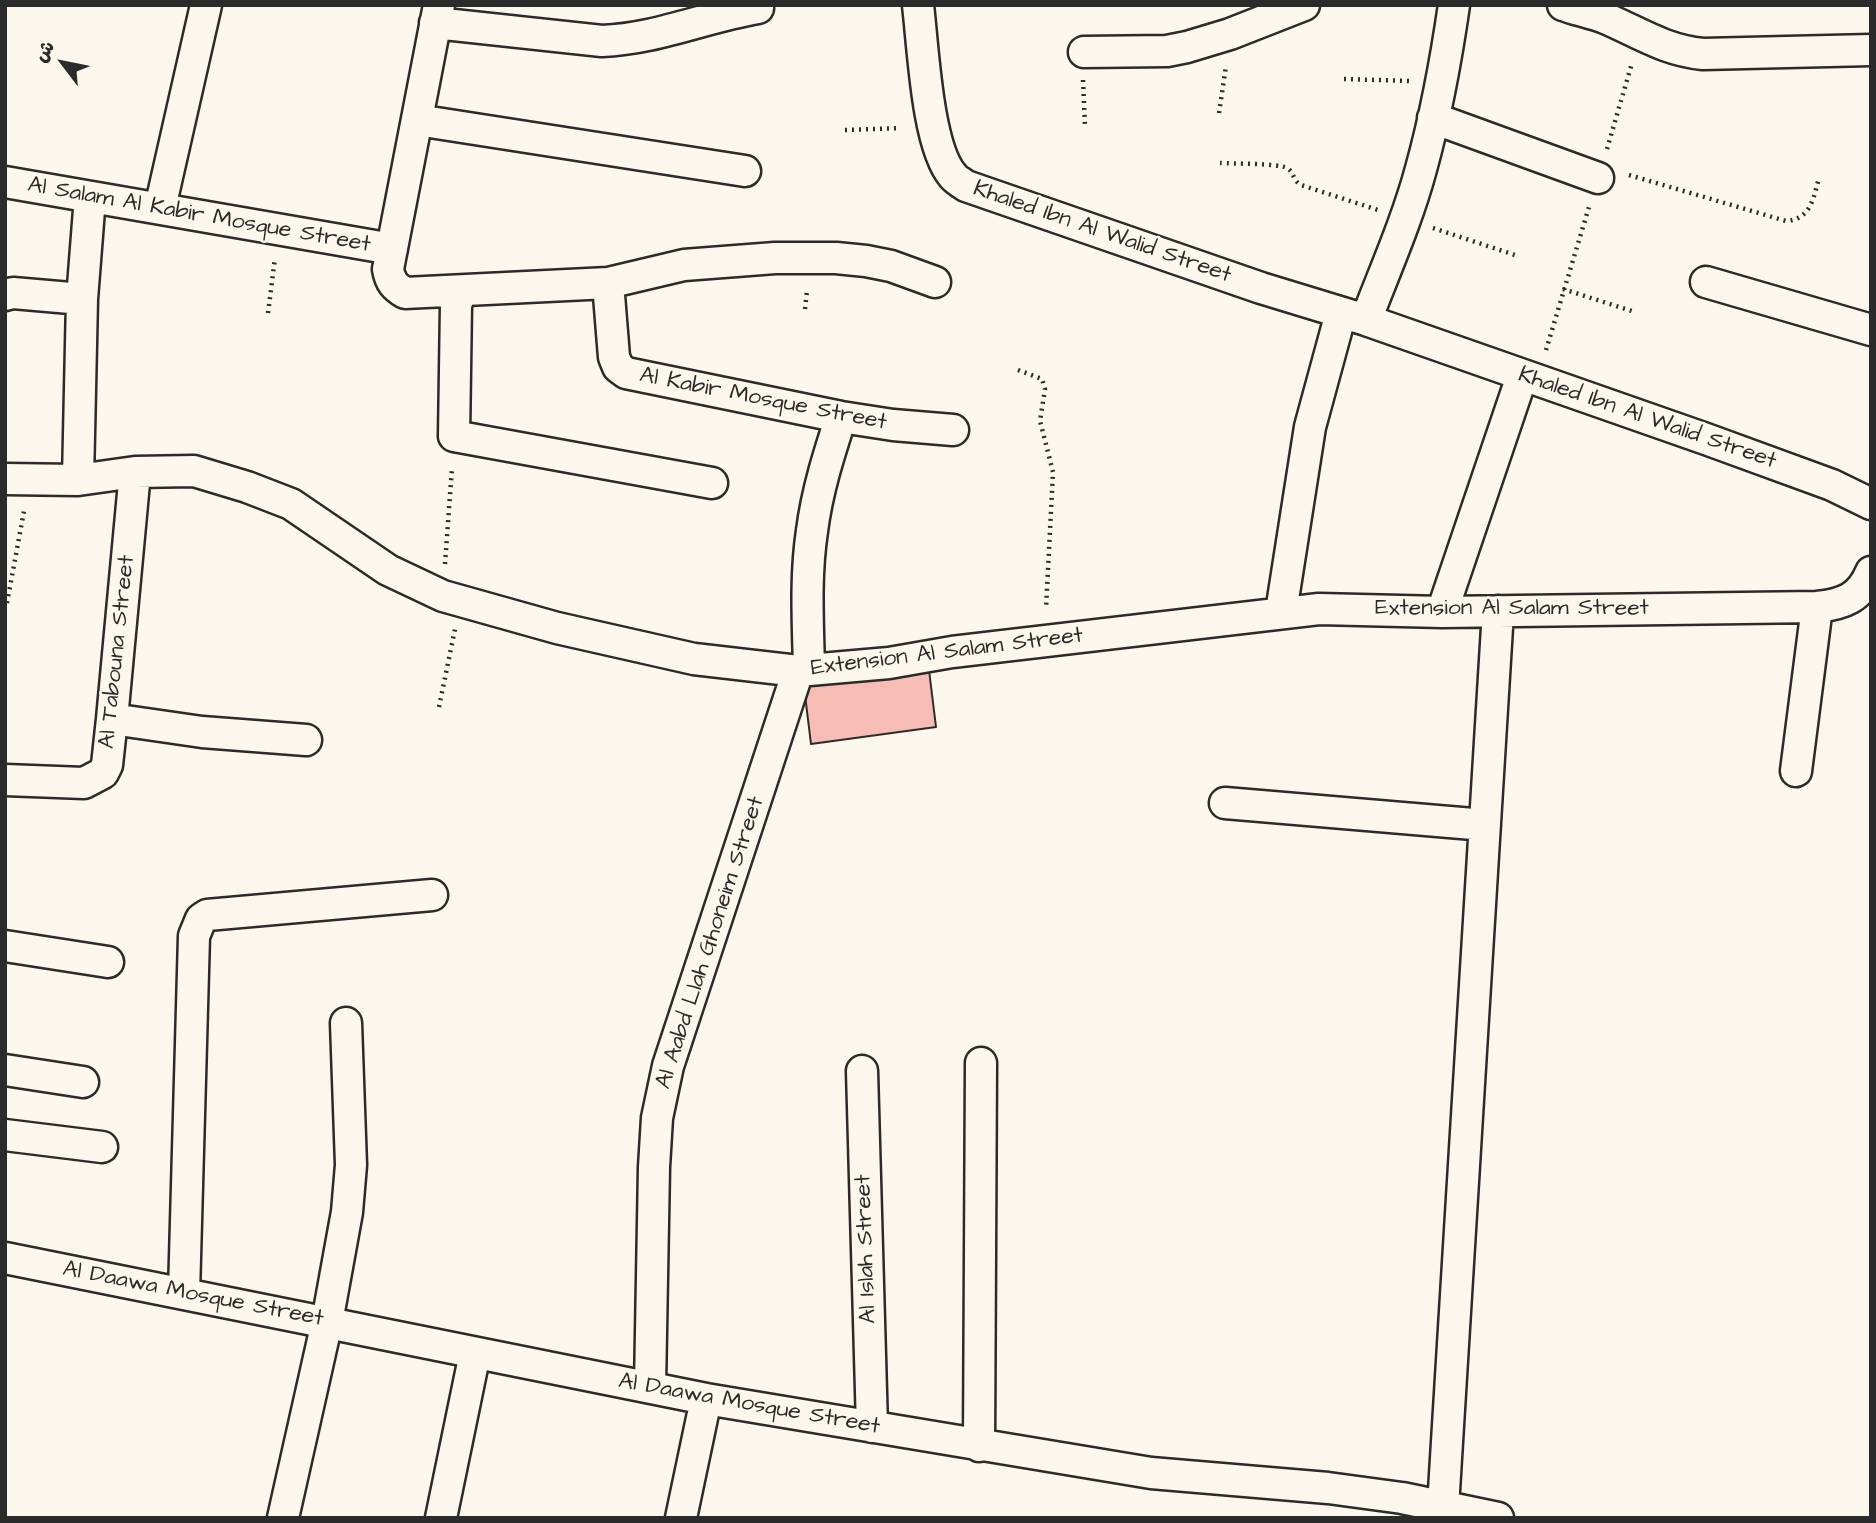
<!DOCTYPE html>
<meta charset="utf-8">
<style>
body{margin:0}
#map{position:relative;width:1876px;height:1523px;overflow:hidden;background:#fbf7ec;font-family:"Architects Daughter","Playpen Sans Arabic",sans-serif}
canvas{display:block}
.frame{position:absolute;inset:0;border:7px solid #2b2b2b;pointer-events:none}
.north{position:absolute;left:28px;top:28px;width:70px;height:70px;-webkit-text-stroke:5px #fbf7ec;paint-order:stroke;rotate:302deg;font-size:19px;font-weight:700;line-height:28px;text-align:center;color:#2b2b2b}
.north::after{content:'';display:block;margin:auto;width:24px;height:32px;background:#2b2b2b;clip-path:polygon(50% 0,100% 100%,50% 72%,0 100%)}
</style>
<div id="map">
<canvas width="1876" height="1523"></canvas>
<div class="frame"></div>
<div class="north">ش</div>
</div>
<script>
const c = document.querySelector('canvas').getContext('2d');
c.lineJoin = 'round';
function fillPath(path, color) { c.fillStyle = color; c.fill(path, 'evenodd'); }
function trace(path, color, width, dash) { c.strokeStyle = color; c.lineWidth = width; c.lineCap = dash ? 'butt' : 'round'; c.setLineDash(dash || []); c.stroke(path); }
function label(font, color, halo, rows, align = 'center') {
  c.font = font + ' "Architects Daughter",sans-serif'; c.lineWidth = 5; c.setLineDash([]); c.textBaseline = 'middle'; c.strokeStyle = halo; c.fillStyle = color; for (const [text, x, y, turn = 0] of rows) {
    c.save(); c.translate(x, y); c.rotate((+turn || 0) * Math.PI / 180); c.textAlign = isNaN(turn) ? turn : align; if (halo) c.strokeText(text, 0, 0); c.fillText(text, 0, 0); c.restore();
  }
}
const building = new Path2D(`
 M 929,670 L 936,727 L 811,744 L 804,687 Z`);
fillPath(building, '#f7bcb4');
trace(building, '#2b2b2b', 2);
const street = new Path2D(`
 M 439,5 L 388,269 C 390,282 395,287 405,293 L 608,283 L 684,265 L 775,258 L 836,258 L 866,261 L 891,266 L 935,282
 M 918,5 C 923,46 927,147 953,176 C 956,180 962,183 966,186 L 1261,288 L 1366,320 L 1706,439 L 1832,485 L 1871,504
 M 1563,5 C 1577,10 1592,13 1605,18 C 1640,33 1664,50 1703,54 L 1871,50
 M 435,23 L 602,41 C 656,39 705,17 758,8
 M 1084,52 L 1167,51 L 1187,47 L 1230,34 L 1304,5
 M 1433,118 L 1598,178
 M 417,120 L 745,171
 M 5,182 L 392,249
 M 160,208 L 206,5
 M 1706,282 L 1871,330
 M 608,283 L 614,357 L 618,367 L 626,373 L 841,417 L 893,425 L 953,430
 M 461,291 L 456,305 L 454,436 L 712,483
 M 5,295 L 13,293 L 82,299
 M 1366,320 C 1385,270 1407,221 1421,169 C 1436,115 1446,60 1454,5
 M 5,479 L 78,480 L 135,472 L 194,471 L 247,487 L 291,504 L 388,570 L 443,596 L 557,628 L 694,659 L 798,671 L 889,663 L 952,652 L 1319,609 L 1442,612 L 1817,607 C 1844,604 1860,598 1871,572
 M 78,480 L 82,299 L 90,197
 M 1281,612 L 1310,427 L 1341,313
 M 1442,612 L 1522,376
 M 809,670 C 808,623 805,577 812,531 C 817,491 829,454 841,417
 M 112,719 L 202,732 L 306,740
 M 1796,771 L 1817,607
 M 5,780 L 84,783 L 103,773 L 107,765 L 112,719 L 135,472
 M 1225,803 L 1485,825
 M 5,946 L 108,962
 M 5,1070 L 83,1082
 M 862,1071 L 872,1427
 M 5,1135 L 102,1147
 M 5,1258 L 706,1399 L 1151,1473 L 1328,1488 L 1402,1498 L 1498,1518
 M 184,1293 L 194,936 L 201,919 L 207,915 L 432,895
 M 650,1387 L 654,1167 L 657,1118 L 668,1066 L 798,671
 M 979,1446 L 981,1063
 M 1443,1507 L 1498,611
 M 283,1518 L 327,1322 L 347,1212 L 351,1165 L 346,1023
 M 441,1518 L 475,1353
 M 681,1518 L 706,1399`);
trace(street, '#2b2b2b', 35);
trace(new Path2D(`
 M 1344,79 L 1410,81
 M 1083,80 L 1085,126
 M 1219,113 L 1226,66
 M 845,130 L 901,128
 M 1607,149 L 1632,63
 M 1220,163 C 1233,164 1278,163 1287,168 C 1294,172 1293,181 1301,185 L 1378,210
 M 1629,175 L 1786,221 C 1811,219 1813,199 1819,178
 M 1433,228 L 1518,256
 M 1563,289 L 1635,312
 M 805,309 L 807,290
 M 268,313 L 275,258
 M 1546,350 L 1589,207
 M 1018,370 L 1042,379 L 1045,389 L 1040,421 L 1053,472 L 1046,609
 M 445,564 L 452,468
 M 7,603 L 24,511
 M 439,707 L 455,629`), '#2b2b2b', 4.5, [2, 5]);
trace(street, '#fbf7ec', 30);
label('23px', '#2b2b2b', '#fbf7ec', [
 ["Al Salam Al Kabir Mosque Street",199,216,10],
 ["Khaled Ibn Al Walid Street",1102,233,19],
 ["Al Kabir Mosque Street",763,400,11],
 ["Khaled Ibn Al Walid Street",1647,419,19],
 ["Extension Al Salam Street",1512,609],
 ["Al Tabouna Street",118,652,-84],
 ["Extension Al Salam Street",947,653,-7],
 ["Al Aabd Llah Ghoneim Street",711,943,-72],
 ["Al Islah Street",867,1249,-92],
 ["Al Daawa Mosque Street",193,1295,11],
 ["Al Daawa Mosque Street",749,1405,10]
]);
</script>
